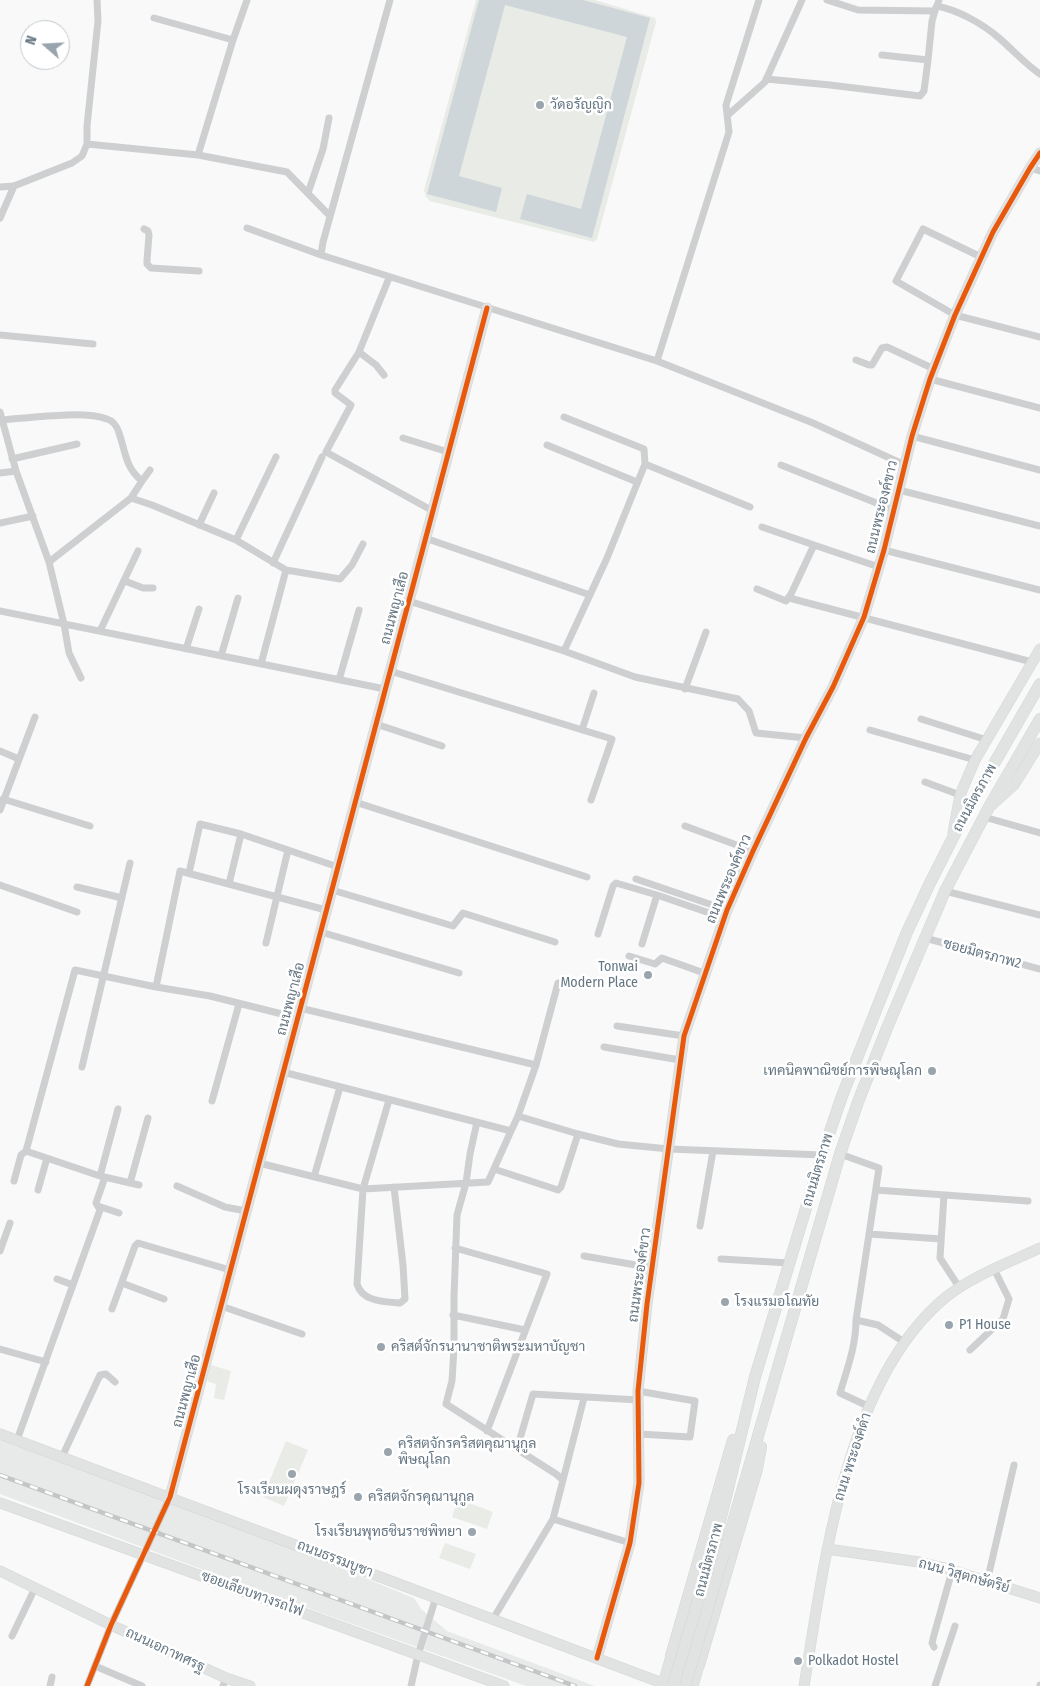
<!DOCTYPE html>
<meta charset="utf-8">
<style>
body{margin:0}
#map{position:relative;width:1040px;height:1686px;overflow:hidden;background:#f9f9f9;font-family:"Fira Sans Condensed",sans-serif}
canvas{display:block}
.north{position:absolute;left:20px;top:20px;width:50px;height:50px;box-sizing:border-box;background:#fff;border:1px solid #c1c8cd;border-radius:50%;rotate:289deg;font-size:14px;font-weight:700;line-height:20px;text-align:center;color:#657683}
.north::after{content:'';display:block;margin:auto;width:18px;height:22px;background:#99a4ac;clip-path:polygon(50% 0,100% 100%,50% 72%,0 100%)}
</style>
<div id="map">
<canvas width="1040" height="1686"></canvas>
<div class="north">N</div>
</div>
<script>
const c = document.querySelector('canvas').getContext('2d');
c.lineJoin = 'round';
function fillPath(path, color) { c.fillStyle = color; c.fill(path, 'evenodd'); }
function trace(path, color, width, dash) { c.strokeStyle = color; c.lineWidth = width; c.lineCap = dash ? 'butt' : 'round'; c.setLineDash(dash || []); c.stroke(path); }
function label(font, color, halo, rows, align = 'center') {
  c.font = font + ' "Fira Sans Condensed",Sarabun,sans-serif'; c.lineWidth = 5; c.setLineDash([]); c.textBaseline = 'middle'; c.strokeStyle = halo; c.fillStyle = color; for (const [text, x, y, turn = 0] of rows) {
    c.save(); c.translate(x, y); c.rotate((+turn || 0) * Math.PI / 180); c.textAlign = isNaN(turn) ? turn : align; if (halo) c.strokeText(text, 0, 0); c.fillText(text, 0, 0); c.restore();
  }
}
fillPath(new Path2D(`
 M 0,1440 L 296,1550 L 414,1598 L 421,1609 L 447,1631 L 595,1686 L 526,1686 L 271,1595 L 0,1494 Z`), '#e8e9e9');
fillPath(new Path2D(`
 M 476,0 L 595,0 L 655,18 L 656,22 L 597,239 L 594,242 L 430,201 L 426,197 L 424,190 Z
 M 211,1365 L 231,1371 L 224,1400 L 214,1398 L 216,1384 L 207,1381 Z
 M 286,1441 L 308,1450 L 284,1506 L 263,1497 Z
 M 458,1499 L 493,1512 L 487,1529 L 452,1517 Z
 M 445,1543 L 476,1554 L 470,1569 L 439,1558 Z`), '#e8ebe6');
fillPath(new Path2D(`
 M 479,0 L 583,0 L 650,18 L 592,238 L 520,219 L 527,194 L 581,209 L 627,37 L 505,5 L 459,176 L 502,188 L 496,212 L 427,194 Z`), '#ced6d9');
const secondary = new Path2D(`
 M 992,805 L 1014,785 L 1040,743
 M 953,833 L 960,795 L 975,760 L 1040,649
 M 0,1434 L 670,1686
 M 170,1497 L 487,308
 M 0,1503 L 504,1686
 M 827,1549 L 919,1562 L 945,1568 L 1040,1598
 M 0,1571 L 111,1625 L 226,1678 L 250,1686
 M 597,1658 L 630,1543 L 639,1483 L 638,1391 L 647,1304 L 684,1036 L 727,910 L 753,851 L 806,738 L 833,687 L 864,617 L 884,550 L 912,436 L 930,379 L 955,315 L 993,232 L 1030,168 L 1040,153
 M 663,1684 L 671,1656
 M 693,1686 L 699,1665
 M 804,1686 C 824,1564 845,1380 946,1297 C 972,1276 1010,1262 1040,1248`);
const primary = new Path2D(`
 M 733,1440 L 671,1656 L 675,1669 L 689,1673 L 699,1665 L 757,1469 L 761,1447
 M 713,1550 L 755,1377 L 822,1155 L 842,1096 L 907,932 L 930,883 L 965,814 L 1040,684
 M 724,1553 L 840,1154 L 858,1102 L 887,1028 L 945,891 L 989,807 L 1040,719`);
trace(secondary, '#d5d6d7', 11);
trace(primary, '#d5d6d7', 12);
trace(new Path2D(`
 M 97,0 L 98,21 L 87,126 L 87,144 L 198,155 L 287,172 L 330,216
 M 390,0 L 323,242 L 321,255 L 657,361 L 813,423 L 905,465
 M 827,0 L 858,10 L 934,11
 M 939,0 L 937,6 C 958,10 983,24 999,38 C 1013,50 1025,64 1040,74
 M 154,18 L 233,40
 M 882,55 L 928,60 L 932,21 L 936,7
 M 766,79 L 830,85 L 920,96 L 924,91 L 928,60
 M 728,115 L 765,82 L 802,0
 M 198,155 L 233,40 L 247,0
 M 1030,168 L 1040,171
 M 0,187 L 14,186 L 72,163 L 82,156 L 87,144
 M 308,193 L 323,149 L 329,118
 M 0,218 L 14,186
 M 247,228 L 321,255
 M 144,229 L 148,231 L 149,235 L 147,260 L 147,264 L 151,268 L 199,271
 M 981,257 L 923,229 L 896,281 L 955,315 L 1040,337
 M 389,278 L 359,352 L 335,390 L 335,393 L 351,405 L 326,452 L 433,511
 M 0,335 L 93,344
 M 359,352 L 376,365 L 384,375
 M 856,360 L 869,365 L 872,365 L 882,348 L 887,347 L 934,369
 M 657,361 L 729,132 L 726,105 L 759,0
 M 930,379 L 1040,408
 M 0,412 L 16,471 L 49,562 L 64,624 L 69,653 L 81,678
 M 2,420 C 29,418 83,410 107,419 C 114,421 117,426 119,433 C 126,453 125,467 142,481 L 131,498
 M 912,436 L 1040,470
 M 403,438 L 448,452
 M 547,445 L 637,482
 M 12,459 L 77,444
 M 645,464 L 750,507
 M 781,465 L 894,510
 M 0,473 L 16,471
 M 142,481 L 150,470
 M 899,490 L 1040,526
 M 0,523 L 33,516
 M 199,525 L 214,493
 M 762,527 L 814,545
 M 425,538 L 590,595
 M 236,540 L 276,457
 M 884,550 L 1040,590
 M 49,562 L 131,498 L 152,505 L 236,540 L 286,570 L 340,579 L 352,565 L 363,544
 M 273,563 L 322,457
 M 125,581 L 143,588 L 153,588
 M 757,589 L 786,601 L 791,594 L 814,545 L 879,567
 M 789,598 L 1032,662
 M 409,601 L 564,651 L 635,677 L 738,699 L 749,711 L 756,733 L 806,738
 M 0,611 L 385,689
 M 100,631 L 138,551
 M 186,649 L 199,609
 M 564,651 L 607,558 L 645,464 L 644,449 L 564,417
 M 221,656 L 238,598
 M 261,664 L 286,570
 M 390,671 L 612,739 L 591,800
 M 339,680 L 359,610
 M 685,689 L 706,632
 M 921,719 L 987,740
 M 376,724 L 442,746
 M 582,730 L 594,693
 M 870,730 L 975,760
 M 0,751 L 19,759
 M 925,782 L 960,795
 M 3,799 L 90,826
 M 355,802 L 587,877
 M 0,810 L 35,717
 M 984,817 L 1040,833
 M 685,826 L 753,851
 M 189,873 L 200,824 L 241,834 L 338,867
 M 636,879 L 727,910
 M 229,884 L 241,834
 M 0,885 L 77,912
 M 77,887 L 122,898
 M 332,890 L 453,926 L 463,913 L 555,942
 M 945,891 L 1040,915
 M 321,932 L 459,973
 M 598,934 L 613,886 L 616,883 L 657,895 L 724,918
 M 925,938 L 1040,969
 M 266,943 L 288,850
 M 642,944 L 657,895
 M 629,956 L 655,964 L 662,958 L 704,973
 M 156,987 L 180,871 L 326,910
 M 300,1008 L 536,1065 L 518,1116
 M 617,1026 L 684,1036
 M 604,1047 L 680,1060
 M 536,1065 L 558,983
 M 82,1067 L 130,863
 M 283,1072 L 511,1131 L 518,1116 L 578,1134 L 618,1144 L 669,1149 L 822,1155
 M 389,1100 L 363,1189 L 357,1284 C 362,1302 386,1302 400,1303 L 405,1299 L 403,1265 L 394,1187
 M 212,1101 L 239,1004
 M 477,1122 L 470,1154 L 466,1183 L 457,1215 L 454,1297 L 454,1348 L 452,1381 L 446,1404 L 556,1474 L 563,1480
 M 840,1154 L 879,1168 L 856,1320 L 878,1325 L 904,1342
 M 259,1163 L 363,1189 L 488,1182 L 511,1131
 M 494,1169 L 558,1190 L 561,1187 L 578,1134
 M 100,1176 L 118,1109
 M 314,1177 L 340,1087
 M 14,1181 L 21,1155 L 26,1151
 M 130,1183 L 148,1118
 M 139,1185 L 100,1176 L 26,1151 L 75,970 L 156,987 L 210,996 L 298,1018
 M 177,1186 L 225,1207 L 246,1211
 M 38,1190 L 47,1158
 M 876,1190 L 1028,1201
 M 944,1195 L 940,1258 L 959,1287
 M 98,1206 L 119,1213
 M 700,1226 L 713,1151
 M 869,1234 L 941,1239
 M 455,1248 L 547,1274 L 487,1431
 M 0,1251 L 10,1223
 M 584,1256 L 653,1268
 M 721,1259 L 789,1263
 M 57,1279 L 73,1285
 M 122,1283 L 164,1299
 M 221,1306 L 302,1334
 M 112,1309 L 135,1246 L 138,1243 L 230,1270
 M 453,1315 L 525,1330
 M 856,1320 C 856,1346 847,1369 840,1393 L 870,1407
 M 0,1349 L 46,1362
 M 970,1350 L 1003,1319 L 1009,1299 L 994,1269
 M 638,1391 L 695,1401 L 690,1437 L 639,1434
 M 17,1440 L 100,1210 L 96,1203 L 105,1177
 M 517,1449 L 533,1394 L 639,1400
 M 62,1457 L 100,1375 L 106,1374 L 115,1382
 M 553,1519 L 630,1543
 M 987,1582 L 1014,1465
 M 493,1619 L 553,1519 L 584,1398
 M 12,1636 L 35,1588
 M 934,1647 L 932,1643 L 934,1635 L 952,1571
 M 95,1666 L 142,1686
 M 50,1686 L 52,1677
 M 87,1686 L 111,1625 L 170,1497
 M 223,1686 L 226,1678
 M 411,1686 L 418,1655 L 436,1597
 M 935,1686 L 955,1626
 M 1040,1686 L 1040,1685`), '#cecfd0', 7);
trace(secondary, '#e1e2e2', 10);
trace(primary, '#e1e2e2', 11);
const rail = new Path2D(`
 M 0,1475 L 575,1686`);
trace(rail, '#c3c5c6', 4.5);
trace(rail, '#fff', 2.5, [8]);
const primaryBridge = new Path2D(`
 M 673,1686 L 713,1550
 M 685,1686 L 724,1553`);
trace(primaryBridge, '#d5d6d7', 12, []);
trace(primaryBridge, '#e1e2e2', 11);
trace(new Path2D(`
 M 597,1658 L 630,1543 L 639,1483 L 638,1391 L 647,1304 L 684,1036 L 727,910 L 753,851 L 806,738 L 833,687 L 864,617 L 884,550 L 912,436 L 930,379 L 955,315 L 993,232 L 1030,168 L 1040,153
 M 87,1686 L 111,1625 L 170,1497 L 487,308`), '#e8590c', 5);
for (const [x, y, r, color] of [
 [540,105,5,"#99a4ac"],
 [648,975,5,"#99a4ac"],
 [932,1071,5,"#99a4ac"],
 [725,1302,5,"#99a4ac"],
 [949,1325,5,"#99a4ac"],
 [381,1347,5,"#99a4ac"],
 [388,1452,5,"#99a4ac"],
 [292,1474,5,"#99a4ac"],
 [358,1497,5,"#99a4ac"],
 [472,1532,5,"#99a4ac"],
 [798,1661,5,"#99a4ac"]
]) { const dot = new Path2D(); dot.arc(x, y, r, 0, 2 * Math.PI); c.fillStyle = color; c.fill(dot); trace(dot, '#fff', 2); }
label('14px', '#657683', '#fff', [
 ["วัดอรัญญิก",550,105],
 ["Tonwai",638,967,"right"],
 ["Modern Place",638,983,"right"],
 ["เทคนิคพาณิชย์การพิษณุโลก",922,1071,"right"],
 ["โรงแรมอโณทัย",735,1302],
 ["P1 House",959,1325],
 ["คริสต์จักรนานาชาติพระมหาบัญชา",391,1347],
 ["คริสตจักรคริสตคุณานุกูล",398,1444],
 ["พิษณุโลก",398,1460],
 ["โรงเรียนผดุงราษฎร์",292,1490,"center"],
 ["คริสตจักรคุณานุกูล",368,1497],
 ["โรงเรียนพุทธชินราชพิทยา",462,1532,"right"],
 ["Polkadot Hostel",808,1661]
], 'left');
label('14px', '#657683', '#fff', [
 ["ถนนพระองค์ขาว",882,507,-76],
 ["ถนนพญาเสือ",395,608,-75],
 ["ถนนมิตรภาพ",975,798,-61],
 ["ถนนพระองค์ขาว",729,879,-67],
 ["ซอยมิตรภาพ2",982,954,15],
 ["ถนนพญาเสือ",291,999,-75],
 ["ถนนมิตรภาพ",818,1170,-73],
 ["ถนนพระองค์ขาว",640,1275,-82],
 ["ถนนพญาเสือ",187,1391,-75],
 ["ถนน พระองค์ดำ",853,1457,-72],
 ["ถนนธรรมบูชา",335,1559,21],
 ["ถนนมิตรภาพ",709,1560,-75],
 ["ถนน วิสุตกษัตริย์",964,1576,16],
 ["ซอยเลียบทางรถไฟ",252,1594,20],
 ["ถนนเอกาทศรฐ",165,1650,25]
]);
</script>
